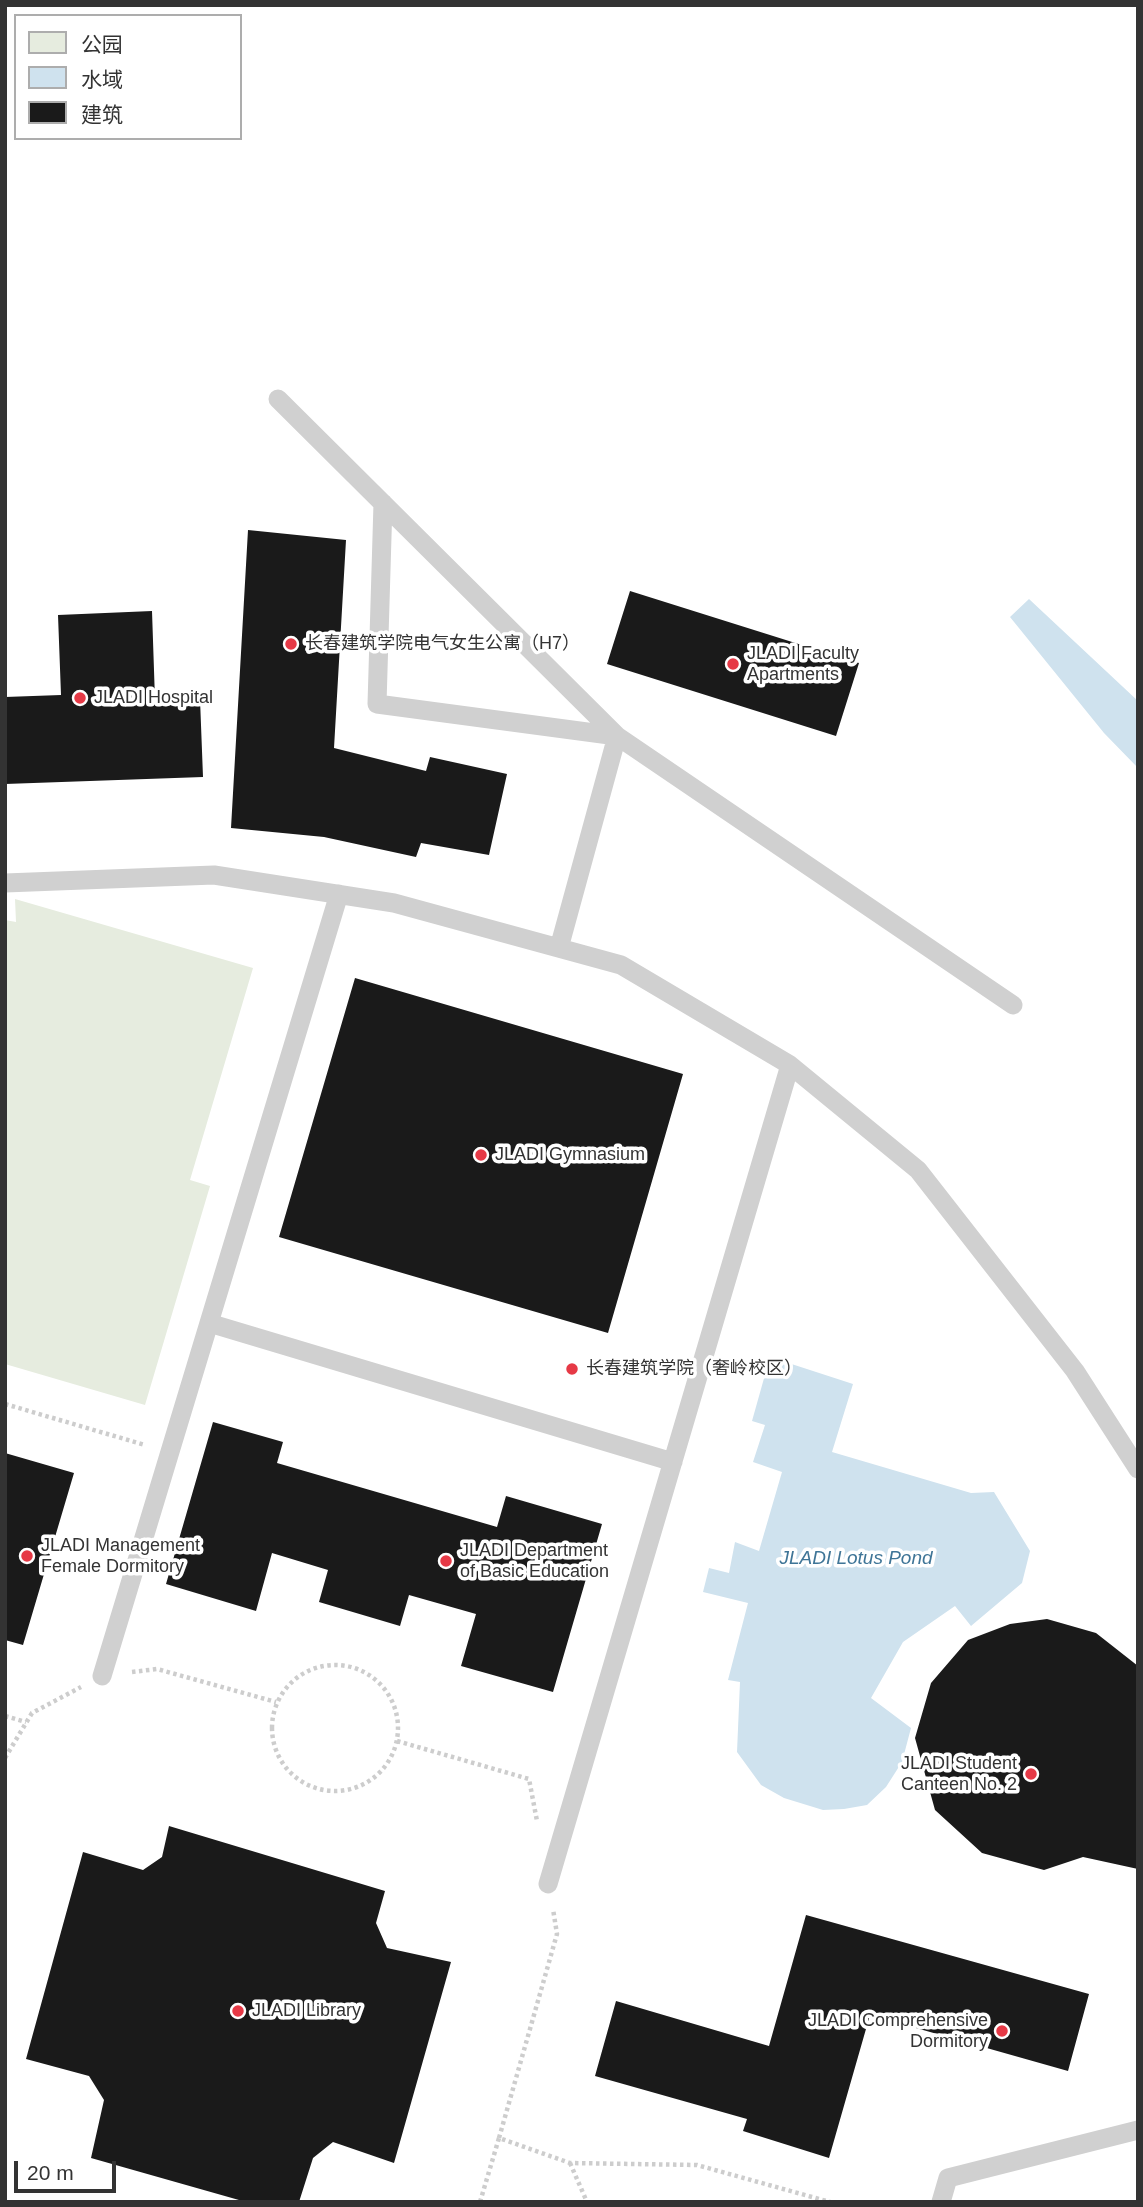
<!DOCTYPE html>
<meta charset="utf-8">
<style>
body{margin:0}
#map{position:relative;width:1143px;height:2207px;overflow:hidden;background:#fff;font-family:Helvetica,"Noto Sans SC",sans-serif}
canvas{display:block}
.frame{position:absolute;inset:0;border:7px solid #333;pointer-events:none}
.legend{position:absolute;left:14px;top:14px;width:228px;height:126px;box-sizing:border-box;background:#fff;border:2px solid #adadad;margin:0;padding:9px 12px;list-style:none;font-size:21px;color:#333}
.legend li{display:flex;align-items:center;gap:14px;height:35px}
.legend b{width:35px;border:2px solid #adadad}
.scale{position:absolute;left:14px;top:2161px;width:102px;height:32px;box-sizing:border-box;border:4px solid #333;border-top:0;padding-left:9px;font-size:21px;line-height:24px;white-space:nowrap;color:#333;-webkit-text-stroke:5px #fff;paint-order:stroke}
</style>
<div id="map">
<canvas width="1143" height="2207"></canvas>
<div class="frame"></div>
<ul class="legend">
<li><b style="height:19px;background:#e6ecdf"></b>公园</li>
<li><b style="height:19px;background:#cfe2ee"></b>水域</li>
<li><b style="height:19px;background:#1a1a1a"></b>建筑</li>
</ul>
<div class="scale">20 m</div>
</div>
<script>
const c = document.querySelector('canvas').getContext('2d');
c.lineJoin = 'round';
function fillPath(path, color) { c.fillStyle = color; c.fill(path, 'evenodd'); }
function trace(path, color, width, dash) { c.strokeStyle = color; c.lineWidth = width; c.lineCap = dash ? 'butt' : 'round'; c.setLineDash(dash || []); c.stroke(path); }
function label(font, color, halo, rows, align = 'center') {
  c.font = font + ' Helvetica,"Noto Sans SC",sans-serif'; c.lineWidth = 7; c.setLineDash([]); c.textBaseline = 'middle'; c.strokeStyle = halo; c.fillStyle = color; for (const [text, x, y, turn = 0] of rows) {
    c.save(); c.translate(x, y); c.rotate((+turn || 0) * Math.PI / 180); c.textAlign = isNaN(turn) ? turn : align; if (halo) c.strokeText(text, 0, 0); c.fillText(text, 0, 0); c.restore();
  }
}
fillPath(new Path2D(`
 M 15,899 L 253,968 L 190,1180 L 210,1186 L 145,1405 L 5,1364 L 5,920 L 16,922 Z`), '#e6ecdf');
fillPath(new Path2D(`
 M 1029,599 L 1138,701 L 1138,768 L 1104,733 L 1010,617 Z
 M 770,1357 L 853,1384 L 832,1452 L 971,1493 L 994,1492 L 1030,1551 L 1022,1583 L 971,1626 L 955,1606 L 903,1642 L 871,1698 L 911,1728 L 902,1762 L 886,1787 L 867,1805 L 844,1809 L 823,1810 L 784,1798 L 761,1785 L 737,1752 L 740,1682 L 728,1680 L 748,1603 L 703,1592 L 709,1568 L 729,1573 L 735,1542 L 759,1551 L 782,1472 L 753,1462 L 765,1425 L 752,1421 Z`), '#cfe2ee');
fillPath(new Path2D(`
 M 248,530 L 346,540 L 334,748 L 426,771 L 430,757 L 507,774 L 489,855 L 421,843 L 416,857 L 324,837 L 231,828 Z
 M 630,591 L 859,663 L 836,736 L 607,664 Z
 M 152,611 L 155,700 L 200,699 L 203,777 L 5,784 L 5,697 L 61,695 L 58,615 Z
 M 355,978 L 683,1074 L 608,1333 L 279,1237 Z
 M 213,1422 L 283,1442 L 277,1463 L 497,1527 L 506,1496 L 602,1524 L 553,1692 L 461,1666 L 476,1614 L 409,1595 L 400,1626 L 319,1602 L 328,1570 L 272,1553 L 256,1611 L 166,1584 Z
 M 5,1453 L 74,1473 L 23,1645 L 5,1640 Z
 M 1047,1619 L 1096,1633 L 1138,1666 L 1138,1869 L 1083,1857 L 1044,1870 L 982,1853 L 935,1810 L 915,1738 L 931,1683 L 968,1640 L 1010,1624 Z
 M 169,1826 L 385,1891 L 376,1923 L 387,1948 L 451,1962 L 394,2163 L 333,2142 L 313,2158 L 299,2202 L 246,2202 L 91,2158 L 104,2100 L 89,2076 L 26,2059 L 83,1852 L 143,1870 L 162,1857 Z
 M 806,1915 L 1089,1994 L 1068,2071 L 870,2015 L 829,2158 L 743,2131 L 747,2119 L 595,2076 L 616,2001 L 769,2046 Z`), '#1a1a1a');
trace(new Path2D(`
 M 5,1404 L 145,1445
 M272 1728a63 63 0 1 1 126 0a63 63 0 1 1-126 0Z
 M 132,1672 L 157,1669 L 276,1702
 M 5,1716 L 26,1722
 M 397,1741 L 529,1779 L 537,1821
 M 5,1758 L 32,1713 L 81,1687
 M 499,2138 L 557,1934 L 553,1909
 M 570,2163 L 587,2202
 M 480,2202 L 499,2138 L 570,2163 L 697,2165 L 830,2202`), '#cdcdcd', 4.5, [3.5, 3.5]);
trace(new Path2D(`
 M 278,399 L 617,736 L 1013,1005
 M 383,503 L 377,704 L 617,736 L 559,948
 M 5,883 L 214,875 L 394,903 L 621,965 L 790,1065 L 918,1170 L 1075,1371 L 1138,1469
 M 209,1323 L 673,1462
 M 102,1676 L 339,894
 M 548,1884 L 790,1065
 M 941,2202 L 948,2178 L 1138,2130`), '#d0d0d0', 19);
for (const [x, y, r, color] of [
 [291,644,7,"#e63946"],
 [733,664,7,"#e63946"],
 [80,698,7,"#e63946"],
 [481,1155,7,"#e63946"],
 [572,1369,7,"#e63946"],
 [27,1556,7,"#e63946"],
 [446,1561,7,"#e63946"],
 [1031,1774,7,"#e63946"],
 [238,2011,7,"#e63946"],
 [1002,2031,7,"#e63946"]
]) { const dot = new Path2D(); dot.arc(x, y, r, 0, 2 * Math.PI); c.fillStyle = color; c.fill(dot); trace(dot, '#fff', 2.5); }
label('18px', '#333', '#fff', [
 ["长春建筑学院电气女生公寓（H7）",305,644],
 ["JLADI Faculty",747,654],
 ["Apartments",747,675],
 ["JLADI Hospital",94,698],
 ["JLADI Gymnasium",495,1155],
 ["长春建筑学院（奢岭校区）",586,1369],
 ["JLADI Management",41,1546],
 ["Female Dormitory",41,1567],
 ["JLADI Department",460,1551],
 ["of Basic Education",460,1572],
 ["JLADI Student",1017,1764,"right"],
 ["Canteen No. 2",1017,1785,"right"],
 ["JLADI Library",252,2011],
 ["JLADI Comprehensive",988,2021,"right"],
 ["Dormitory",988,2042,"right"]
], 'left');
label('italic 19px', '#3f7597', '#fff', [
 ["JLADI Lotus Pond",856,1559]
]);
</script>
